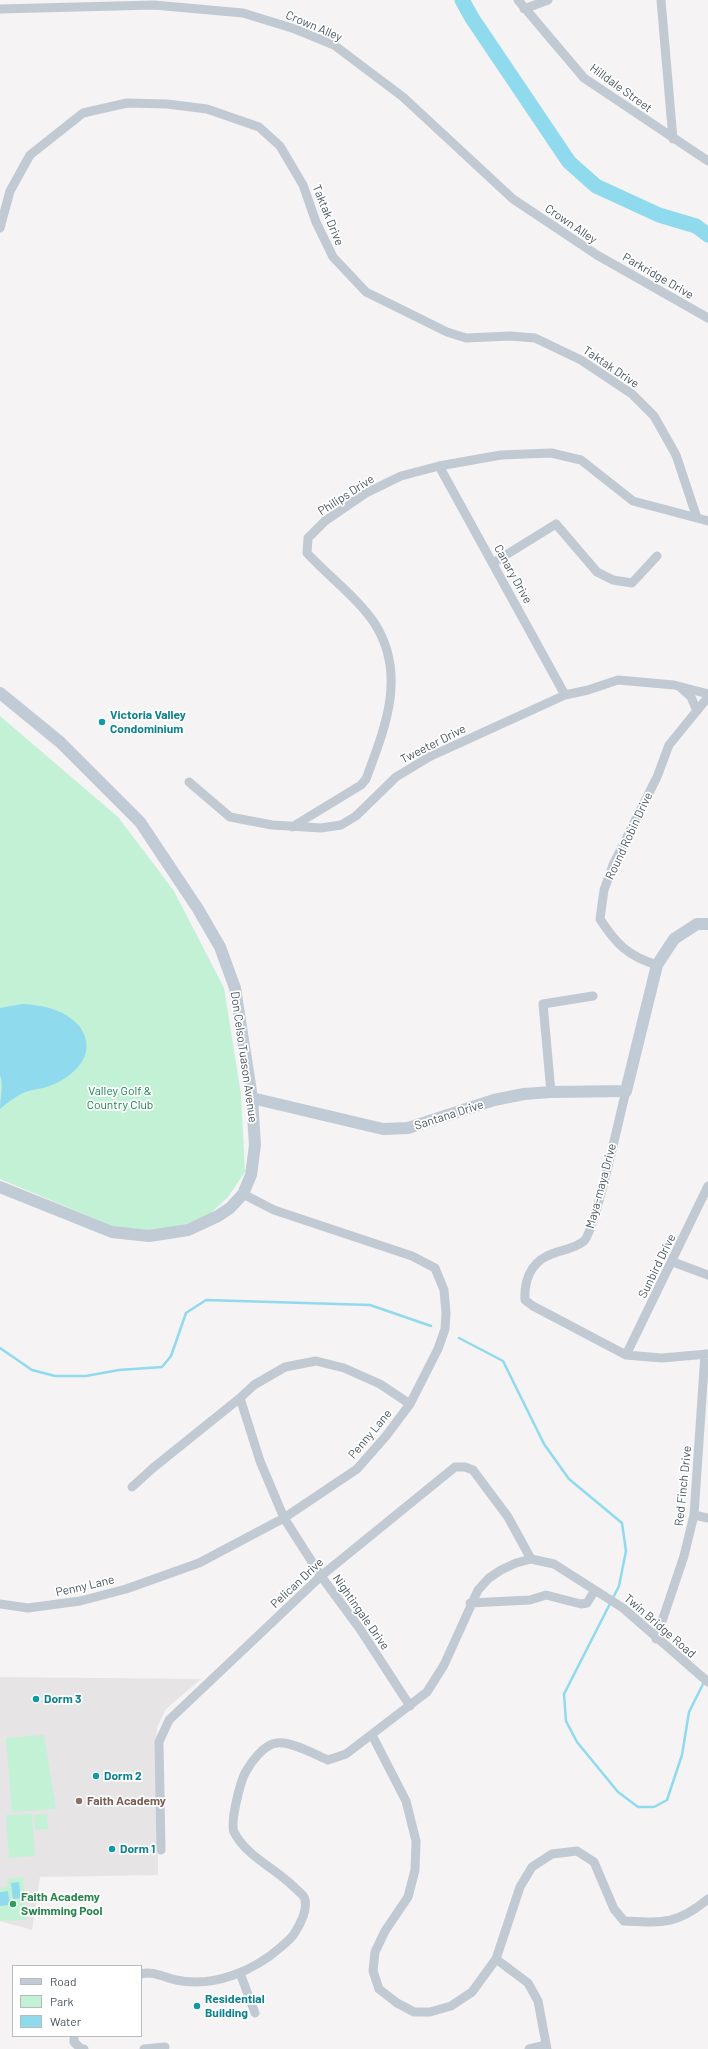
<!DOCTYPE html>
<style>
body{margin:0}
#map{position:relative;width:708px;height:2049px;overflow:hidden;background:#f5f3f3;font-family:Barlow,sans-serif}
canvas{display:block}
.legend{position:absolute;left:12px;top:1965px;width:130px;height:72px;box-sizing:border-box;background:#fff;border:1px solid #b7bbc0;margin:0;padding:5px 7px;list-style:none;font-size:12px;color:#4a5661}
.legend li{display:flex;align-items:center;gap:8px;height:20px}
.legend b{width:20px;border:1px solid #b7bbc0}
</style>
<div id="map">
<canvas width="708" height="2049"></canvas>
<ul class="legend">
<li><b style="height:5px;background:#c1cbd6"></b>Road</li>
<li><b style="height:11px;background:#c3f1d5"></b>Park</li>
<li><b style="height:11px;background:#90daee"></b>Water</li>
</ul>
</div>
<script>
const c = document.querySelector('canvas').getContext('2d');
c.lineJoin = 'round';
function fillPath(path, color) { c.fillStyle = color; c.fill(path, 'evenodd'); }
function trace(path, color, width, dash) { c.strokeStyle = color; c.lineWidth = width; c.lineCap = dash ? 'butt' : 'round'; c.setLineDash(dash || []); c.stroke(path); }
function label(font, color, halo, rows, align = 'center') {
  c.font = font + ' Barlow,sans-serif'; c.lineWidth = 3.5; c.setLineDash([]); c.textBaseline = 'middle'; c.strokeStyle = halo; c.fillStyle = color; for (const [text, x, y, turn = 0] of rows) {
    c.save(); c.translate(x, y); c.rotate((+turn || 0) * Math.PI / 180); c.textAlign = isNaN(turn) ? turn : align; if (halo) c.strokeText(text, 0, 0); c.fillText(text, 0, 0); c.restore();
  }
}
fillPath(new Path2D(`
 M 0,1677 L 201,1679 L 166,1709 L 157,1728 L 158,1875 L 40,1877 L 32,1930 L 0,1921 Z`), '#e6e4e5');
fillPath(new Path2D(`
 M 0,716 L 118,817 L 174,891 L 224,988 L 241,1094 L 245,1172 L 228,1197 L 211,1213 L 168,1232 L 115,1227 L 0,1179 Z
 M 44,1735 L 56,1809 L 12,1812 L 6,1738 Z
 M 32,1814 L 35,1856 L 9,1858 L 6,1815 Z
 M 47,1814 L 48,1829 L 35,1830 L 34,1815 Z
 M 23,1877 L 27,1920 L 0,1921 L 0,1888 L 8,1887 L 7,1879 Z`), '#c3f1d5');
fillPath(new Path2D(`
 M 22,1004 C 43,1005 67,1010 80,1027 C 98,1053 76,1075 52,1085 C 43,1089 32,1089 23,1093 C 15,1097 7,1103 0,1109 C 0,1098 4,1084 0,1075 L 0,1008 Z
 M 19,1882 L 21,1898 L 13,1899 L 11,1883 Z
 M 8,1891 L 10,1905 L 0,1906 L 0,1892 Z`), '#90daee');
trace(new Path2D(`
 M 459,1338 L 503,1361 L 544,1444 L 569,1479 L 622,1523 L 626,1551 L 619,1586 L 564,1694 L 566,1721 L 577,1742 L 618,1792 L 638,1807 L 654,1807 L 667,1800 L 682,1755 L 689,1712 L 704,1682
 M 0,1348 L 32,1370 L 55,1376 L 86,1376 L 119,1370 L 162,1367 L 171,1356 L 186,1313 L 206,1300 L 370,1305 L 431,1326`), '#90daee', 2.5);
trace(new Path2D(`
 M 462,0 L 472,18 L 569,162 L 596,186 L 659,215 L 696,226 L 708,235`), '#90daee', 15);
trace(new Path2D(`
 M 518,0 L 584,78 L 708,161
 M 661,0 L 673,139
 M 0,9 L 154,5 L 243,13 L 295,29 L 334,45 L 403,97 L 513,199 L 597,255 L 708,318
 M 524,9 L 548,0
 M 0,228 L 10,191 L 30,155 L 83,113 L 127,103 L 167,104 L 207,109 L 259,127 L 280,146 L 303,185 L 316,222 L 333,257 L 366,292 L 447,332 L 466,338 L 510,336 L 535,338 L 581,360 L 632,394 L 654,416 L 676,455 L 697,518
 M 439,466 L 565,695
 M 493,563 L 556,524 L 597,572 L 613,580 L 632,583 L 657,556
 M 681,688 L 691,697 L 697,711
 M 189,782 L 230,817 L 272,825 L 321,828 L 341,825 L 356,816 L 396,777 L 429,757 L 565,695 L 588,690 L 618,680 L 674,685 L 708,694
 M 292,827 L 361,785 L 366,779 C 385,728 407,675 375,624 C 359,599 327,575 307,553 L 308,538 L 325,521 L 366,493 L 401,476 L 439,466 L 501,455 L 551,453 L 581,460 L 633,501 L 708,521
 M 657,965 C 628,956 616,944 600,919 L 604,890 L 613,865 L 657,777 L 669,745 L 708,697
 M 626,1091 C 620,1114 595,1231 584,1241 C 573,1250 558,1250 547,1256 C 530,1264 524,1282 525,1300 L 533,1306 L 626,1355 L 662,1358 L 708,1354
 M 551,1092 L 543,1004 L 593,996
 M 673,1262 L 708,1275
 M 626,1355 L 708,1186
 M 240,1398 L 260,1461 L 284,1518 L 321,1576 L 360,1629 L 410,1706
 M 132,1487 L 153,1468 L 240,1398 L 254,1385 L 285,1367 L 316,1361 L 344,1368 L 380,1384 L 410,1404
 M 694,1515 L 708,1518
 M 470,1603 L 530,1600 L 546,1595 L 581,1604 L 587,1603 L 595,1590
 M 0,1604 L 28,1608 L 80,1601 L 126,1589 L 199,1563 L 284,1518 L 357,1469 L 386,1436 L 410,1404 L 438,1349 L 445,1329 L 446,1313 L 444,1290 L 435,1268 L 412,1256 L 274,1210 L 243,1194
 M 656,1639 L 684,1556 L 694,1515 L 705,1354
 M 372,1735 L 406,1801 L 416,1841 L 415,1870 L 408,1897 L 385,1931 L 375,1952 L 373,1971 L 379,1989 L 397,2003 L 414,2012 L 430,2012 L 451,2006 L 472,1992 L 496,1959 L 520,1887 L 532,1867 L 552,1854 L 577,1851 L 594,1862 L 614,1909 L 624,1921 C 662,1923 677,1925 708,1899
 M 161,1850 L 159,1742 L 169,1720 L 321,1576 L 455,1467 L 465,1467 L 473,1470 L 508,1517 L 531,1559
 M 496,1959 L 528,1983 L 538,2001 L 547,2049
 M 240,1973 L 255,2013
 M 141,1974 C 152,1970 165,1978 176,1980 C 213,1988 254,1971 281,1947 C 285,1943 291,1939 294,1934 C 300,1925 309,1908 304,1897 C 302,1894 297,1890 294,1887 C 275,1868 246,1856 234,1832 C 230,1822 240,1783 245,1773 C 251,1762 264,1744 277,1743 C 291,1741 316,1755 328,1760 L 346,1754 L 427,1692 L 444,1665 L 478,1590 L 489,1578 L 501,1570 L 516,1563 L 531,1559 L 554,1564 L 623,1608 L 708,1682
 M 74,2036 L 74,2042 L 80,2048 L 84,2049
 M 144,2049 L 165,2047
 M 529,2049 L 546,2045`), '#c1cad2', 9);
trace(new Path2D(`
 M 0,693 L 60,742 L 140,822 L 198,909 L 220,947 L 235,988 L 252,1098 L 255,1145 L 251,1175 L 243,1194 L 230,1208 L 218,1216 L 188,1230 L 149,1236 L 112,1232 L 0,1187
 M 252,1098 L 383,1129 L 408,1128 L 494,1100 L 524,1094 L 551,1092 L 626,1091 L 657,965 L 674,939 L 697,924 L 708,924`), '#c1cbd6', 12);
for (const [x, y, r, color] of [
 [102,722,4,"#0f9aa8"],
 [36,1699,4,"#0f9aa8"],
 [96,1776,4,"#0f9aa8"],
 [79,1801,4,"#8d6e63"],
 [112,1849,4,"#0f9aa8"],
 [13,1904,4,"#2e9e5b"],
 [197,2006,4,"#0f9aa8"]
]) { const dot = new Path2D(); dot.arc(x, y, r, 0, 2 * Math.PI); c.fillStyle = color; c.fill(dot); trace(dot, '#fff', 1.5); }
label('12px', '#4a5661', '#fff', [
 ["Crown Alley",314,26,23],
 ["Hilldale Street",621,88,36],
 ["Taktak Drive",328,215,68],
 ["Crown Alley",571,224,34],
 ["Parkridge Drive",658,276,30],
 ["Taktak Drive",611,367,34],
 ["Philips Drive",346,495,-33],
 ["Canary Drive",513,574,61],
 ["Tweeter Drive",433,744,-27],
 ["Round Robin Drive",629,836,-65],
 ["Don Celso Tuason Avenue",244,1057,82],
 ["Santana Drive",449,1115,-18],
 ["Maya-maya Drive",601,1186,-75],
 ["Sunbird Drive",657,1266,-64],
 ["Penny Lane",370,1434,-50],
 ["Red Finch Drive",683,1486,-84],
 ["Pelican Drive",297,1583,-43],
 ["Penny Lane",85,1586,-13],
 ["Nightingale Drive",361,1612,55],
 ["Twin Bridge Road",660,1626,41]
]);
label('bold 12px', '#0d838f', '#fff', [
 ["Victoria Valley",110,715],
 ["Condominium",110,729],
 ["Dorm 3",44,1699],
 ["Dorm 2",104,1776],
 ["Dorm 1",120,1849],
 ["Residential",205,1999],
 ["Building",205,2013]
], 'left');
label('12px', '#17864f', '#fff', [
 ["Valley Golf &",120,1091],
 ["Country Club",120,1105]
]);
label('bold 12px', '#785e54', '#fff', [
 ["Faith Academy",87,1801]
], 'left');
label('bold 12px', '#27864d', '#fff', [
 ["Faith Academy",21,1897],
 ["Swimming Pool",21,1911]
], 'left');
</script>
